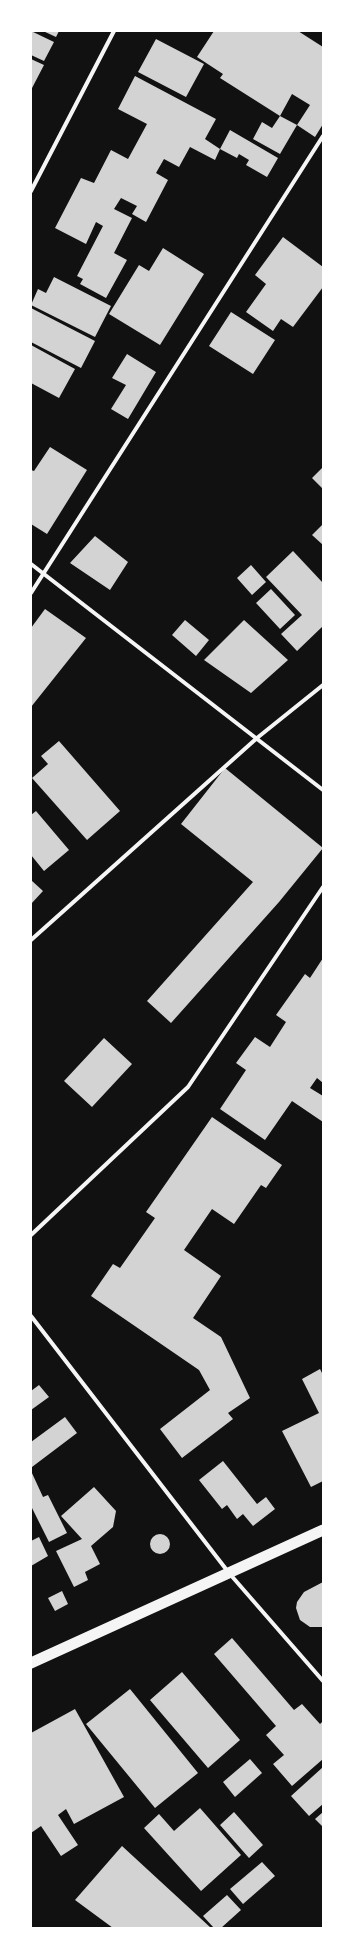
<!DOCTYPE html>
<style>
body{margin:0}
#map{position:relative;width:354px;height:1959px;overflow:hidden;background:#111;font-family:Rubik,sans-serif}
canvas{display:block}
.frame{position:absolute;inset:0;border:32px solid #fff;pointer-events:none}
</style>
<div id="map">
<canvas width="354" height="1959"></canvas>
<div class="frame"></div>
</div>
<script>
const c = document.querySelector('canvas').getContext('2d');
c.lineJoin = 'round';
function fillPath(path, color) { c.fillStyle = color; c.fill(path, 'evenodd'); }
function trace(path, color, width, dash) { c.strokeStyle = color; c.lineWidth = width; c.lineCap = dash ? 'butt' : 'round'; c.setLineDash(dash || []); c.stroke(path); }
fillPath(new Path2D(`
 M 31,31 L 54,42 L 44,61 L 31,55 Z
 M 43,31 L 59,31 L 56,37 Z
 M 214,31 L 298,31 L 323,47 L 323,124 L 315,137 L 297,125 L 310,105 L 292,94 L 280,116 L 220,78 L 223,74 L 197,57 Z
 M 156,39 L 204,64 L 186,97 L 138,72 Z
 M 31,59 L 44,65 L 31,90 Z
 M 135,76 L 216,119 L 205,139 L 220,149 L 215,160 L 190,147 L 179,167 L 164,159 L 156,173 L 168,180 L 146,222 L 132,214 L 137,206 L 121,198 L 114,209 L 132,218 L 114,253 L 127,260 L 106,298 L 80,284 L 83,279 L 77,276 L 103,226 L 96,222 L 86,244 L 55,228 L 81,178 L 94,183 L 111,150 L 128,159 L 147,124 L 118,109 Z
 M 280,116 L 297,125 L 280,154 L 253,139 L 262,122 L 272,128 Z
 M 230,130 L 278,158 L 267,177 L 246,165 L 249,160 L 239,154 L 237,158 L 220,149 Z
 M 283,237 L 323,267 L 323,287 L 293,327 L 281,319 L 273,331 L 246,312 L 266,284 L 255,275 Z
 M 163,248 L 204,274 L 160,345 L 109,314 L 139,265 L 149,271 Z
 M 54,277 L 111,306 L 95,337 L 31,305 L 38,289 L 46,293 Z
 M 31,308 L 95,341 L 81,368 L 31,342 Z
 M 231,312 L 275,340 L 253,374 L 209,346 Z
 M 31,345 L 75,369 L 59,398 L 31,383 Z
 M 127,354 L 156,372 L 128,419 L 111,409 L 126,385 L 112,378 Z
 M 50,447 L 87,470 L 47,534 L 31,524 L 31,470 L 34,471 Z
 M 323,467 L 323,489 L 312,478 Z
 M 323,524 L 323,545 L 312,535 Z
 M 95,536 L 128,562 L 110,590 L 70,563 Z
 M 293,551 L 323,583 L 323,626 L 297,651 L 281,634 L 302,615 L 266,577 Z
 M 251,565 L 266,582 L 252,595 L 237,578 Z
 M 271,589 L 295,615 L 280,629 L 256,603 Z
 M 45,609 L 86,638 L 31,707 L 31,628 Z
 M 185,620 L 209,640 L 196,656 L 172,635 Z
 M 244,620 L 288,660 L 251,693 L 204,660 Z
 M 59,741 L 120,811 L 87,840 L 32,778 L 48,764 L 41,756 Z
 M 225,768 L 323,848 L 279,902 L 171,1023 L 147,1001 L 253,882 L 181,824 Z
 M 36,811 L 69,850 L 44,871 L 31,855 L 31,815 Z
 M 31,880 L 43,891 L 31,904 Z
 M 323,958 L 323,1083 L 317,1078 L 310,1088 L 323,1096 L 323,1122 L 292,1101 L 265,1140 L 220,1109 L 246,1070 L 236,1063 L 255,1037 L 270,1047 L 286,1022 L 276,1015 L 305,974 L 310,978 Z
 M 104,1038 L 132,1064 L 92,1107 L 64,1081 Z
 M 212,1117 L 282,1165 L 266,1188 L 261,1185 L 234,1224 L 212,1209 L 184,1250 L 221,1276 L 193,1318 L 221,1337 L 250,1398 L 228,1413 L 233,1419 L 182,1458 L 160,1429 L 210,1390 L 199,1370 L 91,1296 L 113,1264 L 120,1268 L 155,1218 L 146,1212 Z
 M 320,1369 L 323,1375 L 323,1481 L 311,1487 L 282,1431 L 319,1413 L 302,1379 Z
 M 39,1385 L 49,1397 L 31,1410 L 31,1391 Z
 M 65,1417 L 77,1433 L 32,1467 L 31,1442 Z
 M 223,1461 L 257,1504 L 266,1497 L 275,1509 L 253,1526 L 243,1514 L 237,1519 L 227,1505 L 222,1509 L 199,1480 Z
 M 31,1471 L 43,1497 L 48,1495 L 67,1533 L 49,1542 L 31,1506 Z
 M 94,1487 L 116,1511 L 113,1527 L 91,1546 L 100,1564 L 85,1572 L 88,1580 L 74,1587 L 56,1551 L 82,1539 L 61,1516 Z
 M150 1544a10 10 0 1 1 20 0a10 10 0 1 1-20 0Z
 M 39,1537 L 48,1556 L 31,1566 L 31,1541 Z
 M 323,1582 L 323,1627 L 310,1627 L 300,1620 L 296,1608 L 297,1602 L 304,1592 Z
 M 62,1591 L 68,1604 L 55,1611 L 48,1598 Z
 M 232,1638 L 294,1710 L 302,1704 L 320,1724 L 323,1721 L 323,1759 L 292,1786 L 273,1764 L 284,1755 L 266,1735 L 276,1726 L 214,1654 Z
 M 182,1672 L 240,1740 L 208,1768 L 150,1700 Z
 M 130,1689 L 198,1773 L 155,1808 L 86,1724 Z
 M 75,1709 L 124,1797 L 74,1824 L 66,1809 L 58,1815 L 78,1845 L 61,1856 L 41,1826 L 31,1833 L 31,1733 Z
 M 250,1759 L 262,1773 L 235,1797 L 223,1782 Z
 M 323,1767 L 323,1804 L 309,1816 L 291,1796 Z
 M 200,1808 L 241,1855 L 201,1891 L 144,1828 L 159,1814 L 174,1831 Z
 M 234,1812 L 263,1845 L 249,1858 L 220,1825 Z
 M 323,1812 L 323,1827 L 315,1819 Z
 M 122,1846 L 211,1928 L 113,1928 L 75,1900 Z
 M 262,1862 L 275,1876 L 243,1904 L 230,1889 Z
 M 227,1895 L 241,1910 L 221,1928 L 214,1928 L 203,1916 Z`), '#d3d3d3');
trace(new Path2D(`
 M 31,191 L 114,31
 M 31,564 L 323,790
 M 31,593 L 323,136
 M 31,940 L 257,738 L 323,685
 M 31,1235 L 188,1087 L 323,887
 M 31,1316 L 229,1573 L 323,1681`), '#f5f5f5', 4);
trace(new Path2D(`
 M 31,1663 L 323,1530`), '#f5f5f5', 11);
</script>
